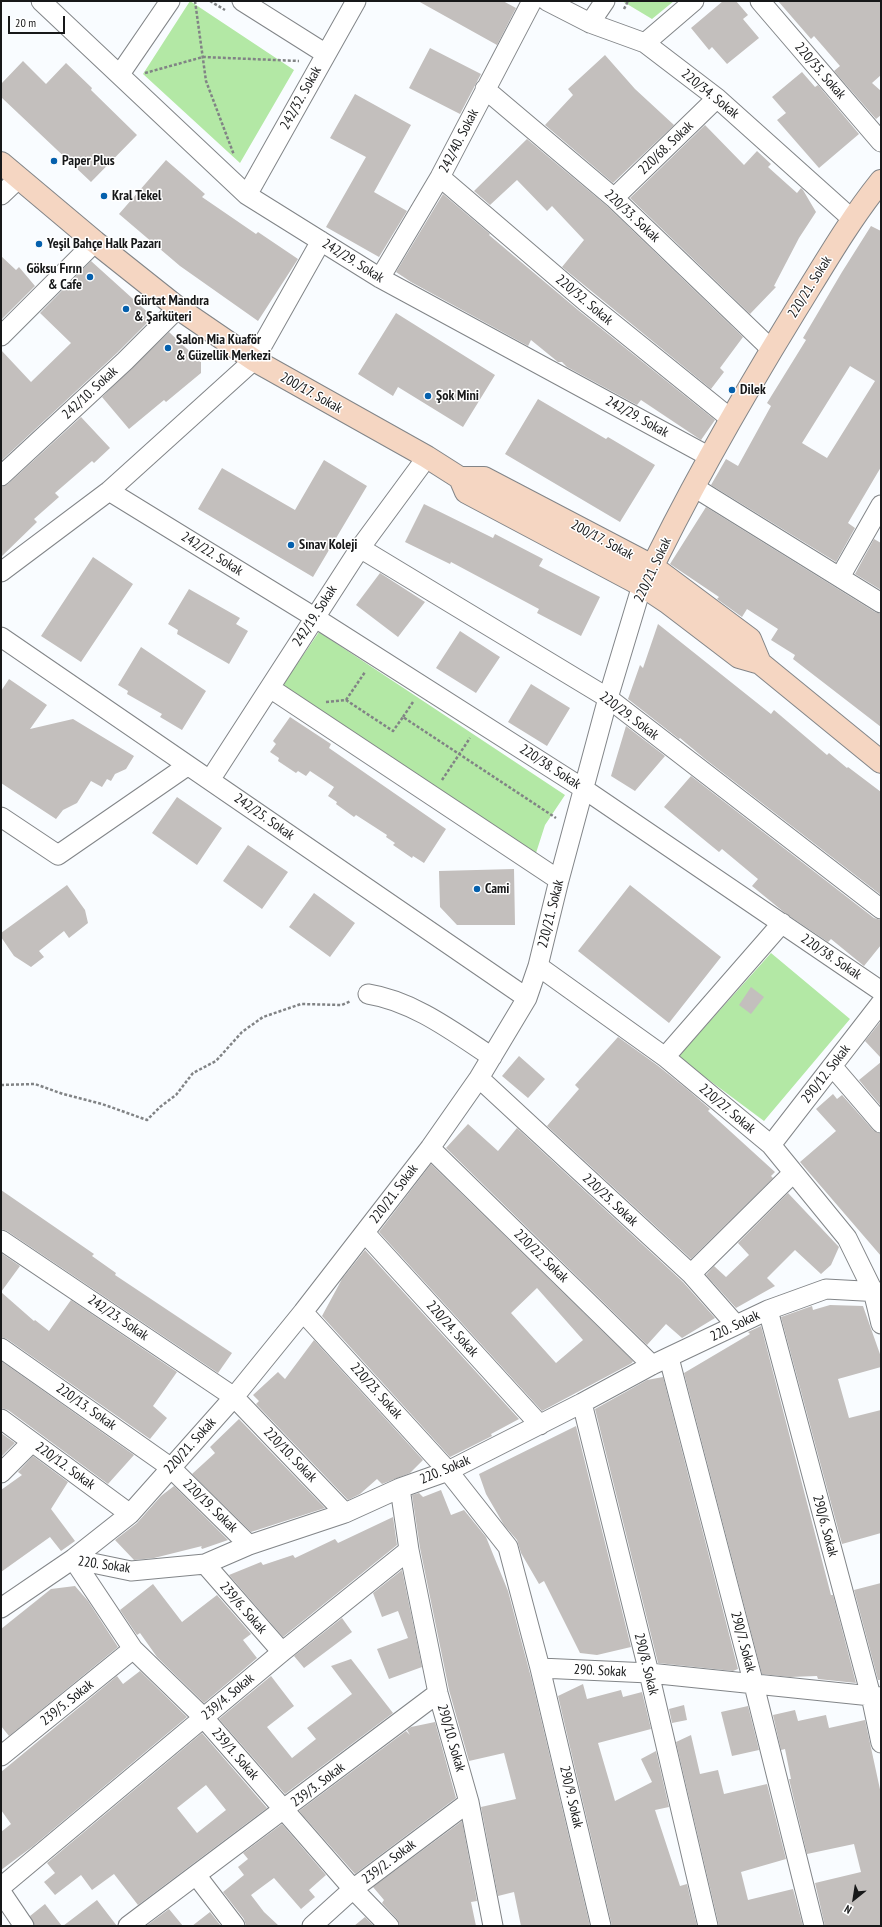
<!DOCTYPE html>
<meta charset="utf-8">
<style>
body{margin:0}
#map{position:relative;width:882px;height:1927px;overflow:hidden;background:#f9fcff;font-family:"PT Sans Narrow",sans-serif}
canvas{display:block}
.frame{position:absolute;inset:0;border:2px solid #171819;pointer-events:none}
.north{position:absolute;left:834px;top:1879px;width:40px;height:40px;-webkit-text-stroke:3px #fff;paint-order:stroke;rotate:210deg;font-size:11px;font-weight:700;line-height:16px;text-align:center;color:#171819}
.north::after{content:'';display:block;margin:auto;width:14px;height:18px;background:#171819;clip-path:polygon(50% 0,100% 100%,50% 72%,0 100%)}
.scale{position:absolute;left:8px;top:16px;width:57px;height:18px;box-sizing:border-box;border:2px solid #171819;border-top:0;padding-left:5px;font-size:12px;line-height:14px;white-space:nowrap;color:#171819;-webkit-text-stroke:3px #fff;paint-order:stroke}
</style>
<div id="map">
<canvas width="882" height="1927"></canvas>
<div class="frame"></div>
<div class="north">N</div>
<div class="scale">20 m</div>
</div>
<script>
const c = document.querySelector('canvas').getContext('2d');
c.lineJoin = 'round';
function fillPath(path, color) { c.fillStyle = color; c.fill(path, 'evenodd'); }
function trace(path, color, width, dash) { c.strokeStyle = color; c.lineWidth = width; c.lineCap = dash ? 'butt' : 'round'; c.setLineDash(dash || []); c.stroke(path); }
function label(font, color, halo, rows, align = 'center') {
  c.font = font + ' "PT Sans Narrow",sans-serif'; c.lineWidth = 3; c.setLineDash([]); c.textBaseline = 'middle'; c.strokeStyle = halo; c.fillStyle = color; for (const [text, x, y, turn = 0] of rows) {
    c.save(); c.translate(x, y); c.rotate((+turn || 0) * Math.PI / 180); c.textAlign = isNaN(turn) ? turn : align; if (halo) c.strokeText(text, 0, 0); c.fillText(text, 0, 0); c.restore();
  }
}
fillPath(new Path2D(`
 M 190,1 L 294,70 L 240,163 L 143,74 Z
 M 622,1 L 674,1 L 652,19 Z
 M 319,632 L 565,795 L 545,825 L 536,853 L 282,686 Z
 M 771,953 L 850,1019 L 764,1121 L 678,1057 Z`), '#b3e8a5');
fillPath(new Path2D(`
 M 418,1 L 503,1 L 516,8 L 497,45 Z
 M 723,1 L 736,1 L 748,15 L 743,19 L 759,38 L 727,64 L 712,47 L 709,50 L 691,28 Z
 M 778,1 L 881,1 L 881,75 L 872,83 L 881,91 L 881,115 L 876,119 L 834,71 L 840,66 L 814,36 L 811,39 Z
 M 430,48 L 481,74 L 460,114 L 409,88 Z
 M 605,55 L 635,89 L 674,125 L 613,183 L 545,125 L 573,95 L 568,89 Z
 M 23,61 L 46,84 L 66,63 L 92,88 L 91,90 L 137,135 L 91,182 L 1,97 L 1,84 Z
 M 802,72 L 815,87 L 818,85 L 859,134 L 819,168 L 777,120 L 786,113 L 772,97 Z
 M 355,94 L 411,125 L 374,192 L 407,211 L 379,257 L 326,227 L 366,157 L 330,138 Z
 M 705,125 L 744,165 L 757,151 L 771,164 L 768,167 L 797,193 L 801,188 L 803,190 L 816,212 L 799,238 L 774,286 L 776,287 L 750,314 L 630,198 Z
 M 527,139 L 607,206 L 743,337 L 720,368 L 724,372 L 711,389 L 562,267 L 584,240 L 552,206 L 547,211 L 517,180 L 490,205 L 474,191 Z
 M 166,160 L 205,194 L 202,197 L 256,234 L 258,232 L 298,259 L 258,321 L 180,266 L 119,214 Z
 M 443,194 L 490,234 L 489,235 L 578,310 L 715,420 L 701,440 L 641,400 L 637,405 L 567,367 L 562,362 L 558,362 L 531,340 L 528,346 L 411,282 L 396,272 Z
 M 871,226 L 881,231 L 881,467 L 848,523 L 855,528 L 836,562 L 711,485 L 726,459 L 738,466 L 771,406 L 767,403 L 806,340 L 803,338 L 842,272 ZM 850,366 L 875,381 L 827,458 L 802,443 Z
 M 1,256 L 16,270 L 19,267 L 35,286 L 1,320 Z
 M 91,261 L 153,317 L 117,353 L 1,461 L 1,350 L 31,382 L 71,343 L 40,313 Z
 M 396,313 L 495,375 L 463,427 L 398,387 L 393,396 L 358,374 Z
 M 169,332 L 201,362 L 201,373 L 166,402 L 164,400 L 129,429 L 102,397 Z
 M 538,399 L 606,439 L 608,437 L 655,465 L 620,522 L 505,454 Z
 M 81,417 L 110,448 L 94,463 L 92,461 L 55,493 L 59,497 L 34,519 L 37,522 L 1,557 L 1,487 L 8,484 Z
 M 324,460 L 367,486 L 313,577 L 198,509 L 222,468 L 295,510 Z
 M 424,504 L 493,538 L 495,534 L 543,559 L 539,566 L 600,597 L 581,636 L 537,613 L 539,609 L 451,562 L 450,564 L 405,542 Z
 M 706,507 L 875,612 L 881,614 L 881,727 L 793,659 L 795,655 L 771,640 L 778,629 L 747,609 L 742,617 L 717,599 L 719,597 L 670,564 Z
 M 874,539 L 881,543 L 881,590 L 855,574 Z
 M 93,557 L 133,584 L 81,662 L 41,636 Z
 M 380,573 L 425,602 L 398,637 L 356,605 Z
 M 189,589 L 240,618 L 236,624 L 248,631 L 229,664 L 177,634 L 178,630 L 168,624 Z
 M 658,624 L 771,714 L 774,710 L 827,755 L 829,753 L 847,768 L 848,767 L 881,792 L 881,895 L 705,759 L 680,738 L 679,739 L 628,699 L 640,665 L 643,668 Z
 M 460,631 L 500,657 L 476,693 L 436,668 Z
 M 141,647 L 206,691 L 182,730 L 160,717 L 162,714 L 127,694 L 128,691 L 118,685 Z
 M 9,679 L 47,705 L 30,729 L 73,719 L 134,756 L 126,769 L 115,774 L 111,781 L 107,779 L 102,787 L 91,781 L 77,803 L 63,810 L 56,819 L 1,783 L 1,691 Z
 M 531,684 L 570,708 L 547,746 L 508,722 Z
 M 290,717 L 331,744 L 329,748 L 446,829 L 424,863 L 413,856 L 412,858 L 393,845 L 395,843 L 386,837 L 387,835 L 356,815 L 354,817 L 336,804 L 337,802 L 328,796 L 334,787 L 310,771 L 306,776 L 298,771 L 296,773 L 278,761 L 279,758 L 270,752 L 276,744 L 273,741 Z
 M 626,726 L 665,756 L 635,791 L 611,776 Z
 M 691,776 L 874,918 L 881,920 L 881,945 L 864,966 L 831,939 L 828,942 L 785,913 L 752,886 L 758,879 L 722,849 L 719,852 L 664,807 Z
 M 177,797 L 222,828 L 197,865 L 152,833 Z
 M 248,845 L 288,872 L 262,909 L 223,881 Z
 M 514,869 L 515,925 L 457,925 L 440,907 L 439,871 Z
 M 67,885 L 85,910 L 88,923 L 69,938 L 64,931 L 39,951 L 44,957 L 31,967 L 14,956 L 1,937 L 1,933 Z
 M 630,885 L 721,957 L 669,1023 L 578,951 Z
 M 314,893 L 355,923 L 330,957 L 289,927 Z
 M 751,987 L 764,997 L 751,1014 L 739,1005 Z
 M 881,1021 L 881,1058 L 865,1041 Z
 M 618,1037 L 657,1065 L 688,1090 L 710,1109 L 708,1111 L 775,1172 L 771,1176 L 773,1178 L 691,1259 L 547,1126 L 579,1089 L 575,1085 Z
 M 519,1056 L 545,1079 L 528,1098 L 502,1076 Z
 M 881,1062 L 881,1106 L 859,1080 Z
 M 833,1094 L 837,1099 L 842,1095 L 873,1130 L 881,1134 L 881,1256 L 800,1162 L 836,1131 L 816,1109 Z
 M 468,1124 L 498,1151 L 517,1128 L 683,1282 L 715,1318 L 682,1338 L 666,1324 L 647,1345 L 446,1148 Z
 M 431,1164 L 633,1361 L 632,1363 L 542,1411 L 379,1232 ZM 537,1288 L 583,1340 L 556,1363 L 511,1313 Z
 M 1,1190 L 94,1254 L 92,1256 L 116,1273 L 115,1275 L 232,1353 L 218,1373 L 7,1231 L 1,1229 Z
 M 788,1193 L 839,1247 L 831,1265 L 821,1274 L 795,1250 L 767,1278 L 775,1286 L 736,1308 L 706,1275 L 714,1266 L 726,1277 L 749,1255 L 738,1243 Z
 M 365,1250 L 519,1419 L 491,1434 L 492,1436 L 450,1457 L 322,1316 L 342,1279 Z
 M 1,1253 L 20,1266 L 1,1292 Z
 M 1,1292 L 34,1321 L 35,1320 L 49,1331 L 71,1300 L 177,1372 L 153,1406 L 167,1418 L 150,1439 L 7,1339 L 1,1337 Z
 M 830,1305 L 863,1306 L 881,1357 L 881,1367 L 838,1379 L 849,1418 L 881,1410 L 881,1533 L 842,1544 L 781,1317 L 812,1306 L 813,1310 Z
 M 761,1326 L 831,1595 L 833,1595 L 856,1683 L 818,1679 L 817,1676 L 790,1677 L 762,1674 L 684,1373 L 750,1334 L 748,1332 Z
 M 314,1340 L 423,1460 L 410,1473 L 382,1484 L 377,1479 L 360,1494 L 348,1500 L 256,1404 L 259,1401 L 253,1395 L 278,1372 L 285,1379 Z
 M 1,1361 L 134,1455 L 108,1484 L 8,1410 L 1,1408 Z
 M 663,1377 L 738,1669 L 733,1671 L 658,1663 L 595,1409 L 647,1380 Z
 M 239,1419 L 325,1508 L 251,1532 L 192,1474 L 215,1453 L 210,1447 Z
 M 576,1426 L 631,1647 L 597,1655 L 580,1653 L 544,1581 L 539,1584 L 521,1553 L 517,1540 L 504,1525 L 486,1494 L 479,1474 Z
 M 1,1433 L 15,1443 L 1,1457 Z
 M 33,1456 L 68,1482 L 51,1509 L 75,1541 L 61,1551 L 50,1537 L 1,1572 L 1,1490 L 22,1475 L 18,1472 Z
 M 174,1486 L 228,1540 L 202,1549 L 201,1547 L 202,1546 L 154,1558 L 134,1560 L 115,1540 L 137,1523 L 161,1496 Z
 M 441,1490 L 451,1515 L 464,1510 L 486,1537 L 508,1591 L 532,1681 L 590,1926 L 521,1926 L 514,1892 L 498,1896 L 481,1807 L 516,1799 L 504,1753 L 469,1761 L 449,1690 L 420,1548 L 412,1495 L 419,1493 L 423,1497 Z
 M 393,1517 L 397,1545 L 283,1637 L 229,1575 L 261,1562 L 263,1565 L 293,1555 L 295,1558 L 335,1539 L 338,1543 Z
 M 402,1570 L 422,1667 L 389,1679 L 377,1649 L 408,1638 L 398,1611 L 382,1617 L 373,1593 Z
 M 881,1583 L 881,1680 L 878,1680 L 854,1590 Z
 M 153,1584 L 182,1622 L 217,1595 L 251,1634 L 243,1640 L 257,1658 L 204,1703 L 157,1657 L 140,1633 L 137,1635 L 120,1610 Z
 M 75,1586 L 88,1601 L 118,1647 L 9,1736 L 1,1726 L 1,1629 L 51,1589 Z
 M 342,1618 L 352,1632 L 304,1668 L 294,1656 Z
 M 351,1659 L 393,1713 L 285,1794 L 219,1719 L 271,1676 L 294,1706 L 267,1727 L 292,1758 L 316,1739 L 307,1728 L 352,1694 L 331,1666 Z
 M 140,1671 L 187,1717 L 32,1847 L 1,1870 L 1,1832 L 11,1824 L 1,1810 L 1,1772 L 117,1676 L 123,1684 Z
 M 583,1684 L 587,1699 L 621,1690 L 623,1697 L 642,1692 L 651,1729 L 598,1743 L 615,1801 L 652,1782 L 641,1759 L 656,1751 L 669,1807 L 655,1810 L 680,1886 L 687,1884 L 697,1926 L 612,1926 L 558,1696 Z
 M 684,1705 L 687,1720 L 672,1723 L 669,1709 Z
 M 748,1706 L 759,1750 L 732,1756 L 721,1712 Z
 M 795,1710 L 798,1721 L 826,1715 L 829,1728 L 865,1720 L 881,1794 L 881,1926 L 825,1926 L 815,1883 L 861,1872 L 854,1844 L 807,1854 L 789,1779 L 791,1779 L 785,1749 L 781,1750 L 773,1715 Z
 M 435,1722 L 456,1798 L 355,1874 L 299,1811 L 406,1731 L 410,1735 L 407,1730 L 411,1727 Z
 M 202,1733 L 267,1808 L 138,1905 L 114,1874 L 92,1890 L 81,1875 L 55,1895 L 44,1882 L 55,1873 L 47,1863 ZM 206,1785 L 226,1810 L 197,1833 L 177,1808 Z
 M 691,1735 L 700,1774 L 718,1770 L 724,1794 L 767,1784 L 786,1859 L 741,1872 L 748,1900 L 793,1889 L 803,1926 L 719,1926 L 676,1742 Z
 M 462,1821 L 477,1901 L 471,1902 L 476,1926 L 400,1926 L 397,1919 L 382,1903 L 384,1900 L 373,1887 Z
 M 282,1824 L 326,1875 L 309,1890 L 315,1897 L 301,1909 L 274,1878 L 251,1895 L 264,1912 L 279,1926 L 246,1926 L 244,1919 L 223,1892 L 244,1875 L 238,1867 L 248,1859 L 243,1853 Z
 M 97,1900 L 117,1926 L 63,1926 Z
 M 45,1904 L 62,1926 L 35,1926 L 30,1916 Z
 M 169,1909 L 183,1926 L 146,1926 Z
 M 210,1912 L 221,1926 L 192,1926 Z
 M 365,1917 L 374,1926 L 354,1926 Z`), '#c3bfbd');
const street = new Path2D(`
 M 41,1 L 247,195 L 380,278 L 710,457
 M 242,1 L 326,54
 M 547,1 L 590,23 L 645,43 L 717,98 L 852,219
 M 760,1 L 881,142
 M 590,23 L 605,1
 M 645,43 L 694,1
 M 120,74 L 170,1
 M 485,89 L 614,198 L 771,349
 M 440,177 L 585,301 L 731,419
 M 1,195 L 19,178
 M 247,195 L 356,1
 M 614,198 L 717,98
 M 380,278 L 440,177 L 532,1
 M 1,336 L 95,242
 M 1,476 L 125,361 L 178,308
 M 694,487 L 881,603
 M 109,491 L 314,617 L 584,789 L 881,991
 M 360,548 L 608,698 L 881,909
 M 1,572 L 109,491 L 254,360 L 321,241
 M 840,577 L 881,505
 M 1,637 L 527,998
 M 270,688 L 559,880
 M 210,780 L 360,548 L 427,457
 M 1,817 L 58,855 L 187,766
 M 538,966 L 665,1057 L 771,1145 L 847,1238 L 873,1291 L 881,1324
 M 368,994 C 413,1001 454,1032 492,1057
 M 665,1057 L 782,923
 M 832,1066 L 881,1123
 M 479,1078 L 691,1274 L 736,1325
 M 771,1145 L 881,1003
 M 430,1148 L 652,1365
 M 365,1233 L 540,1425
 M 1,1240 L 234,1397 L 345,1513
 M 691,1274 L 793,1173
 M 768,1310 L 871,1696 L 881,1743
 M 303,1312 L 448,1471 L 508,1547 L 540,1668 L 601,1926
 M 1,1348 L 170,1467 L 249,1545
 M 669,1358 L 754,1685 L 814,1926
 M 582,1403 L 649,1673 L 708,1926
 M 1,1419 L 130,1514
 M 1,1473 L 32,1442
 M 409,1550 L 438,1693 L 469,1802 L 493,1926
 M 73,1559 L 131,1571 L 205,1564 L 249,1545 L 345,1513 L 400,1488 L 448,1471 L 582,1403 L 652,1365 L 768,1310 L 826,1289 L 881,1292
 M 73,1559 L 133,1649 L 203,1717 L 353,1889 L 389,1926
 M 205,1564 L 282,1652
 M 1,1608 L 73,1559 L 130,1514 L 234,1397 L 303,1312 L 430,1148 L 479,1078 L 527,998 L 538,966 L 559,880 L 608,698 L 639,595 L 643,586
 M 540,1668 L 649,1673 L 881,1697
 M 1,1756 L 133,1649
 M 196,1875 L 235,1926
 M 1,1887 L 282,1652 L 409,1550 L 400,1488
 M 1,1892 L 24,1926
 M 128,1926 L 438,1693
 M 312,1926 L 353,1889 L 469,1802`);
const secondary = new Path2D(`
 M 1,163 L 95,242 L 178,308 L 254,360 L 427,457 L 460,478 L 466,492 L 643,586 L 667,602 L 739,657 L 760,663 L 881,762
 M 460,478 L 484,478 L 652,566 L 750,639 L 760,663
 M 643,586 C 688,492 740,401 794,313 C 822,268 848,222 881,181`);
trace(street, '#828588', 21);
trace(secondary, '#828588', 24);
trace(new Path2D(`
 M 195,1 L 206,81 L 234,155
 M 210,1 L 225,10
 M 624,9 L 628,1
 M 145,73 L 203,57 L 299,61
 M 346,700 L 365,672
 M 326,702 L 346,700 L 393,731 L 403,717 L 556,818
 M 403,717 L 413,702
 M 442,780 L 470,738
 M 1,1085 L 35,1084 L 63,1094 L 102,1104 L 147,1120 L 160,1107 L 176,1095 L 193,1073 L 216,1061 L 242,1032 L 263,1017 L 301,1004 L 342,1005 L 351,1001`), '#818385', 2.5, [3, 2]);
trace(street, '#fff', 19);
trace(secondary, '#f5d6c2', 22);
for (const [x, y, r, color] of [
 [54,161,4,"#0560ad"],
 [104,196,4,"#0560ad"],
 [39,244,4,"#0560ad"],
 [90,277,4,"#0560ad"],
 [126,309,4,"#0560ad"],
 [168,348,4,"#0560ad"],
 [732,390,4,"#0560ad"],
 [428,396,4,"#0560ad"],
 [291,545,4,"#0560ad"],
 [477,889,4,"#0560ad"]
]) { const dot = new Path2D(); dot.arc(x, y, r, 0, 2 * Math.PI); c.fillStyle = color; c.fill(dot); trace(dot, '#fff', 1.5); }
label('14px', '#171819', '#fff', [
 ["220/35. Sokak",820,71,49],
 ["220/34. Sokak",710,94,39],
 ["242/32. Sokak",301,98,-61],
 ["242/40. Sokak",459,141,-63],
 ["220/68. Sokak",666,148,-44],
 ["220/33. Sokak",632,216,43],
 ["242/29. Sokak",353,261,32],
 ["220/21. Sokak",810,287,-58],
 ["220/32. Sokak",584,300,40],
 ["242/10. Sokak",90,393,-43],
 ["200/17. Sokak",311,393,29],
 ["242/29. Sokak",637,417,29],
 ["200/17. Sokak",602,540,28],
 ["242/22. Sokak",212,554,32],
 ["220/21. Sokak",653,570,-65],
 ["242/19. Sokak",315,616,-57],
 ["220/29. Sokak",629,716,37],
 ["220/38. Sokak",550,767,33],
 ["242/25. Sokak",264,817,35],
 ["220/21. Sokak",551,914,-76],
 ["220/38. Sokak",831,957,34],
 ["290/12. Sokak",826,1074,-52],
 ["220/27. Sokak",727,1109,40],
 ["220/21. Sokak",394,1194,-53],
 ["220/25. Sokak",610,1200,43],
 ["220/22. Sokak",541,1256,44],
 ["242/23. Sokak",118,1318,34],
 ["220. Sokak",735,1326,-26],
 ["220/24. Sokak",452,1329,48],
 ["220/23. Sokak",376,1391,48],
 ["220/13. Sokak",86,1407,35],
 ["220/21. Sokak",190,1446,-48],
 ["220/10. Sokak",290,1455,46],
 ["220/12. Sokak",65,1466,36],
 ["220. Sokak",445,1470,-23],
 ["220/19. Sokak",210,1506,44],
 ["290/6. Sokak",825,1526,75],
 ["220. Sokak",104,1565,8],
 ["239/6. Sokak",243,1608,49],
 ["290/7. Sokak",743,1642,75],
 ["290/8. Sokak",646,1664,76],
 ["290. Sokak",600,1671,3],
 ["239/4. Sokak",228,1697,-40],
 ["239/5. Sokak",67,1703,-39],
 ["290/10. Sokak",451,1738,74],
 ["239/1. Sokak",235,1754,49],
 ["239/3. Sokak",318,1785,-37],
 ["290/9. Sokak",571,1797,77],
 ["239/2. Sokak",389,1862,-37]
]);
label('bold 14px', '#171819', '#fff', [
 ["Paper Plus",62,161],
 ["Kral Tekel",112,196],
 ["Yeşil Bahçe Halk Pazarı",47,244],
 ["Göksu Fırın",82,269,"right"],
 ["& Cafe",82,285,"right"],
 ["Gürtat Mandıra",134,301],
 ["& Şarküteri",134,317],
 ["Salon Mia Kuaför",176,340],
 ["& Güzellik Merkezi",176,356],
 ["Dilek",740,390],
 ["Şok Mini",436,396],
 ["Sınav Koleji",299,545],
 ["Cami",485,889]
], 'left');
</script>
